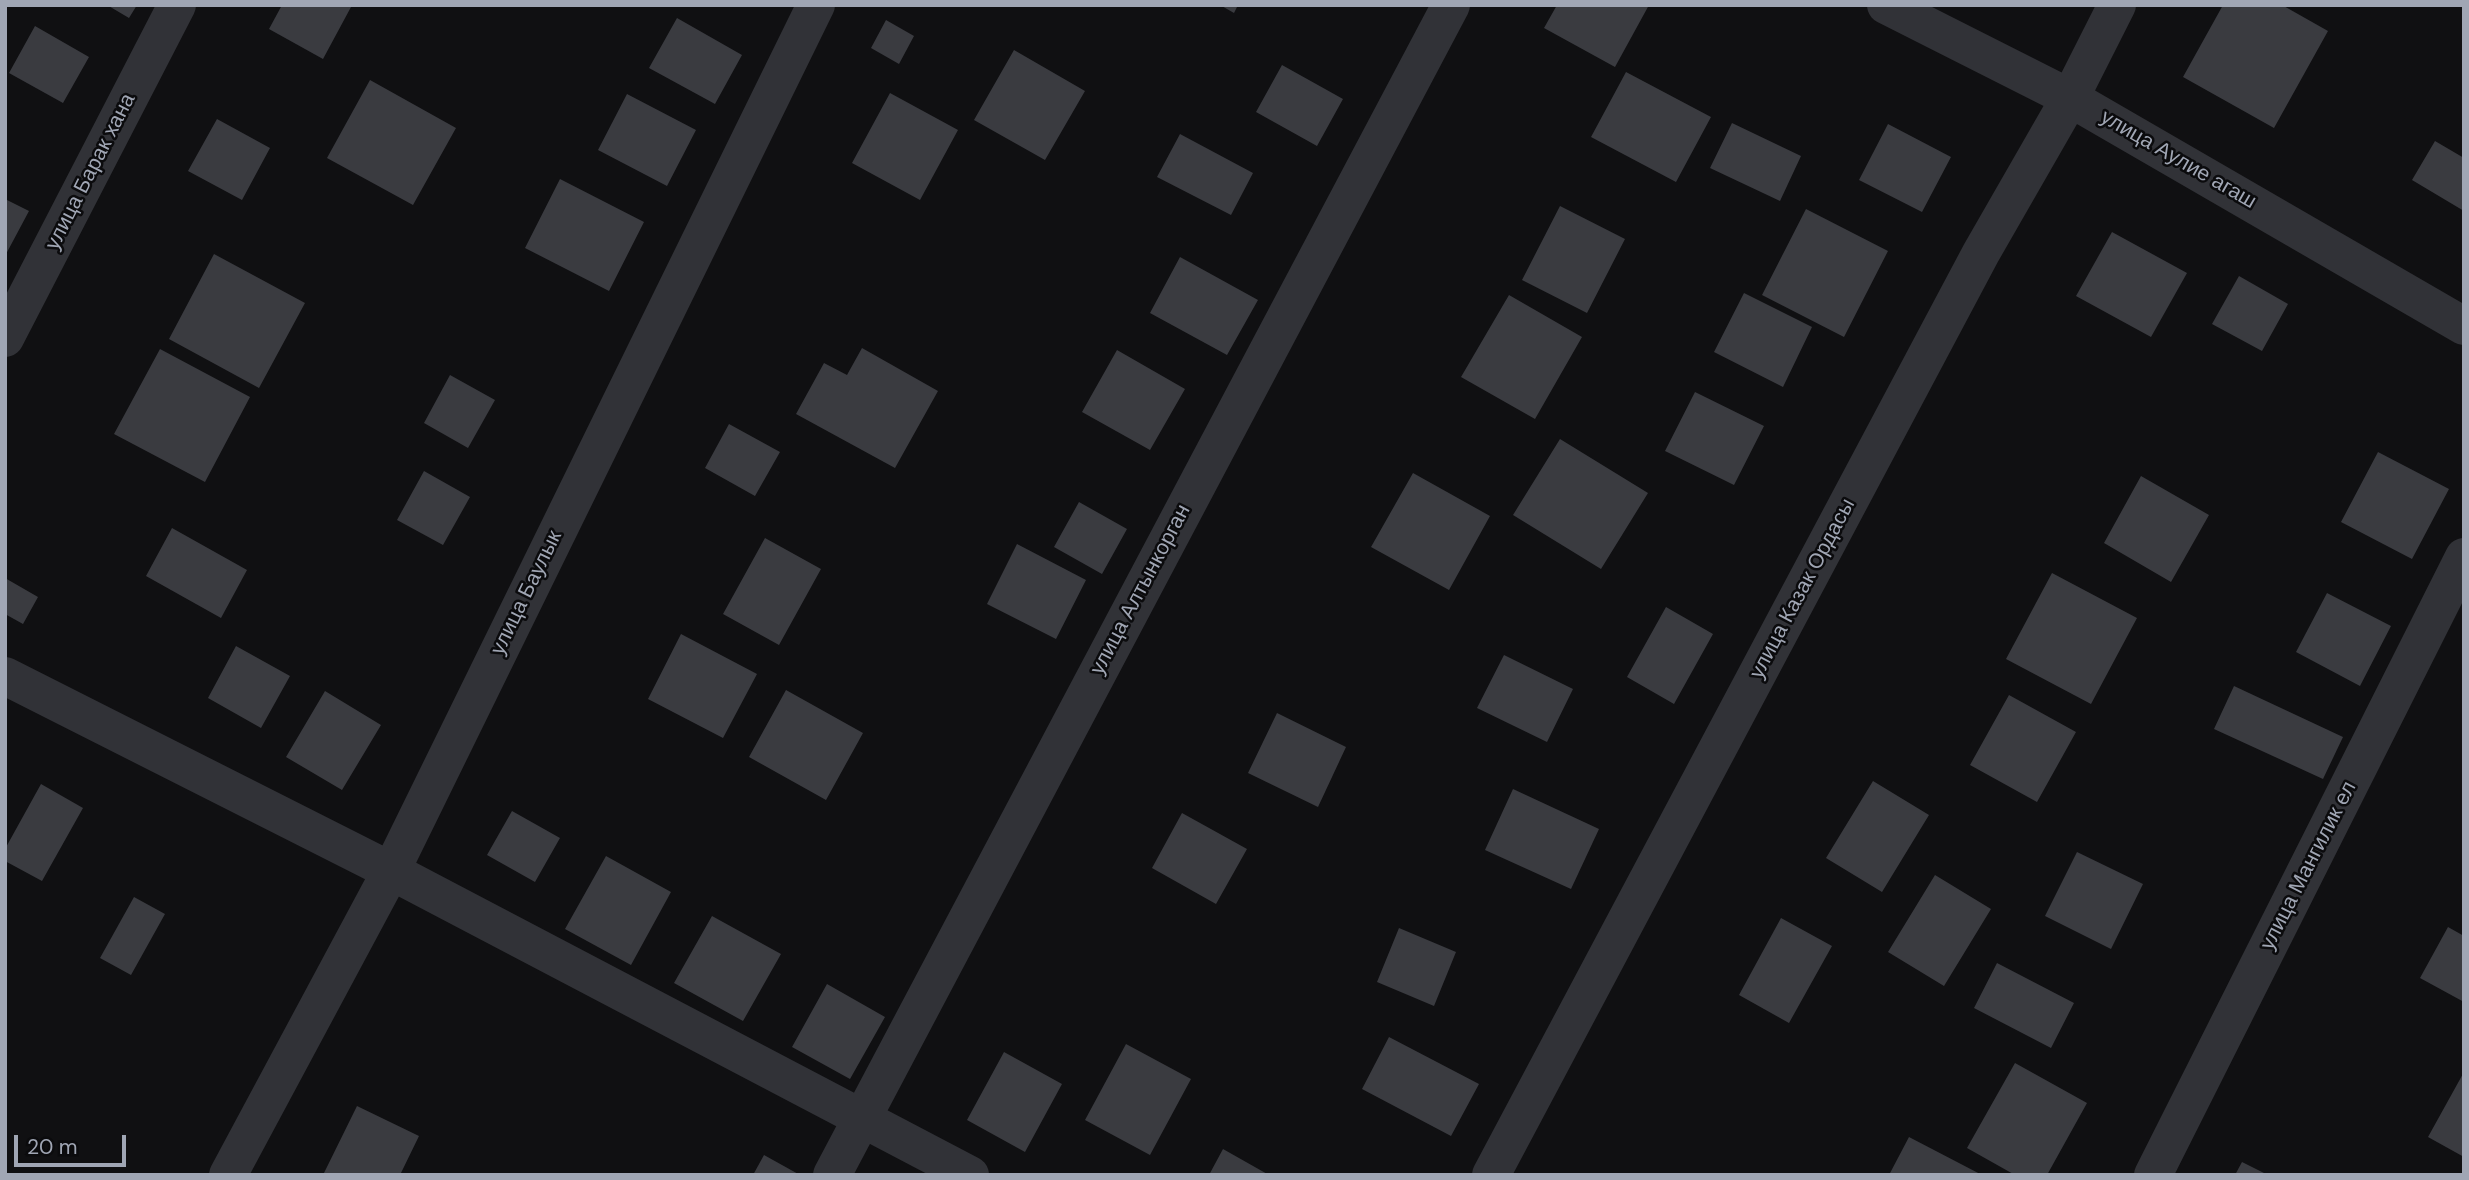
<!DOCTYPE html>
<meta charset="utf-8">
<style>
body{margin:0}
#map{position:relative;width:2469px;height:1180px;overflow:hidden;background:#101012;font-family:"DM Sans",sans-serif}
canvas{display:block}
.frame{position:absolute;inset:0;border:7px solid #a0a6b4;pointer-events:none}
.scale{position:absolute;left:14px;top:1135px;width:112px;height:32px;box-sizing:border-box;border:4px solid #a0a6b4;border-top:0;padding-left:9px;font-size:21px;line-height:24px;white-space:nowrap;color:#a0a6b4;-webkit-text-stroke:5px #0b0b0d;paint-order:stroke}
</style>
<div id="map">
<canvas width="2469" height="1180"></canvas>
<div class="frame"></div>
<div class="scale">20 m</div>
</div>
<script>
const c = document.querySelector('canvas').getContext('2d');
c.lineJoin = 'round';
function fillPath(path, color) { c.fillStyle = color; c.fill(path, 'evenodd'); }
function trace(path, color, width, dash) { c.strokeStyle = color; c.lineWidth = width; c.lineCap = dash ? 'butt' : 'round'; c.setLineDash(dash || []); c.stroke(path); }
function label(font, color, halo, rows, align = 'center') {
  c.font = font + ' "DM Sans",sans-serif'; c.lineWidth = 5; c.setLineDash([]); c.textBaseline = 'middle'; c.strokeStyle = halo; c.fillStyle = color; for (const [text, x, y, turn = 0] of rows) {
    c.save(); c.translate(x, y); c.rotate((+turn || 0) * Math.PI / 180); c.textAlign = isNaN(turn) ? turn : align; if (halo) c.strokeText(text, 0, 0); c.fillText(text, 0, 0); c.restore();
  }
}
fillPath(new Path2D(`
 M 107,5 L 137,5 L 129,18 Z
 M 282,5 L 348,5 L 351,7 L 323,59 L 269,29 Z
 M 1220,5 L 1238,5 L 1234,13 Z
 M 1557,5 L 1649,5 L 1615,67 L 1544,28 Z
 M 2223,5 L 2282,5 L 2328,31 L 2274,128 L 2183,77 Z
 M 677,18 L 742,55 L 715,104 L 649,68 Z
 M 886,20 L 914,36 L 899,64 L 871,48 Z
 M 35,26 L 89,57 L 63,103 L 9,73 Z
 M 1014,50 L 1085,91 L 1045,160 L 974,120 Z
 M 1282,65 L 1343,99 L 1317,146 L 1256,112 Z
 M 1626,72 L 1711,117 L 1676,182 L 1591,137 Z
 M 370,80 L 456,128 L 413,205 L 327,158 Z
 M 890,93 L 958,130 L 920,200 L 852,163 Z
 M 627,94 L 696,130 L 667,186 L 598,150 Z
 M 217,119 L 270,148 L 242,200 L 188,171 Z
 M 1732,123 L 1801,156 L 1780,201 L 1710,168 Z
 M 1888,124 L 1951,157 L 1922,212 L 1859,180 Z
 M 1180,134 L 1253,173 L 1231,215 L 1157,177 Z
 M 2435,141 L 2464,158 L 2464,211 L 2412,180 Z
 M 560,179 L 644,222 L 609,291 L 525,248 Z
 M 5,199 L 29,211 L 5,256 Z
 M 1560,206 L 1625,239 L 1587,313 L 1522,280 Z
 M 1806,209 L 1888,251 L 1844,337 L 1762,295 Z
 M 2112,232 L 2187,273 L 2151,337 L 2076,296 Z
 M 214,254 L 305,303 L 259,388 L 169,339 Z
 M 1180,257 L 1258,300 L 1227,355 L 1150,313 Z
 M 2239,276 L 2288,304 L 2262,351 L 2212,324 Z
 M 1744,293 L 1812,327 L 1783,387 L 1714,352 Z
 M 1509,295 L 1582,337 L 1535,419 L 1461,377 Z
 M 862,348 L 938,391 L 895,468 L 796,414 L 824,363 L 847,375 Z
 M 160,349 L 250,397 L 205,482 L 114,434 Z
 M 1117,350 L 1185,389 L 1150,450 L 1082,412 Z
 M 450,375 L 495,400 L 468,448 L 424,423 Z
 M 1695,392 L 1764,426 L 1734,485 L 1665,451 Z
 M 729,424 L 780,452 L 755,496 L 705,468 Z
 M 1560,439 L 1648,493 L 1601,569 L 1513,515 Z
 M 2378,452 L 2449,489 L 2412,559 L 2341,522 Z
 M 424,471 L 470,497 L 443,545 L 397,520 Z
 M 1413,473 L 1490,516 L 1449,590 L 1371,547 Z
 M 2141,476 L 2209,515 L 2171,582 L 2104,543 Z
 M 1079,502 L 1127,529 L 1102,574 L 1054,547 Z
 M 172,528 L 247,570 L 221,618 L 146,576 Z
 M 765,538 L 821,569 L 779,645 L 723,614 Z
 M 1017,544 L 1086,580 L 1056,639 L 987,604 Z
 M 2052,573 L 2137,618 L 2091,704 L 2006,659 Z
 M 5,578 L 38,597 L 23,624 L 5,614 Z
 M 2327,593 L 2391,626 L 2360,686 L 2296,652 Z
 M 1666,607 L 1713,634 L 1674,704 L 1627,677 Z
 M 681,634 L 757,674 L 723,738 L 648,699 Z
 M 236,646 L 290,676 L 261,728 L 208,698 Z
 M 1504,655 L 1573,689 L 1547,742 L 1477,708 Z
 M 2234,686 L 2343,737 L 2323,779 L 2214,729 Z
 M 786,690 L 863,733 L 826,800 L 749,757 Z
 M 325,691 L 381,725 L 342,790 L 286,757 Z
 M 2009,695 L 2076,732 L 2037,802 L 1970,765 Z
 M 1277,713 L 1346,747 L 1318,807 L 1248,773 Z
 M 1873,781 L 1929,815 L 1882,892 L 1826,858 Z
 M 41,784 L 83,808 L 42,881 L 5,861 L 5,849 Z
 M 1513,789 L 1599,829 L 1571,889 L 1485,850 Z
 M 512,811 L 560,838 L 535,882 L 487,855 Z
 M 1182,813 L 1247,849 L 1216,904 L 1152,868 Z
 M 2077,852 L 2143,884 L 2111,949 L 2045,916 Z
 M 606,856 L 671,892 L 631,965 L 565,929 Z
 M 1935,875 L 1991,909 L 1944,986 L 1888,952 Z
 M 134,897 L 165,914 L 131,975 L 100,958 Z
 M 712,916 L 781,954 L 743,1021 L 674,983 Z
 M 1781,918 L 1832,946 L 1789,1023 L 1739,995 Z
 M 2448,927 L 2464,936 L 2464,1002 L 2420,978 Z
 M 1399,928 L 1456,952 L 1434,1006 L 1377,982 Z
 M 1997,963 L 2074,1003 L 2051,1048 L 1974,1008 Z
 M 827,984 L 885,1017 L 850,1079 L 792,1047 Z
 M 1389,1037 L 1479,1084 L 1451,1136 L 1362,1089 Z
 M 1126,1044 L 1191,1079 L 1150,1155 L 1085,1120 Z
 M 1004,1052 L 1062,1084 L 1025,1152 L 967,1120 Z
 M 2015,1063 L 2087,1103 L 2047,1175 L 2015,1175 L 1967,1148 Z
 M 2464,1072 L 2464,1157 L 2428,1137 Z
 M 357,1106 L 419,1136 L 400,1175 L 323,1175 Z
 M 1909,1137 L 1982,1175 L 1889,1175 Z
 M 1223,1149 L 1269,1175 L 1209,1175 Z
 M 764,1155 L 800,1175 L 753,1175 Z
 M 2242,1162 L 2268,1175 L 2235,1175 Z`), '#3a3b40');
trace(new Path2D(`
 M 1886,5 L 2070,98 L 2464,326
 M 5,338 L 177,5
 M 5,676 L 391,871 L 970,1175
 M 228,1175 L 391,871 L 816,5
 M 832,1175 L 1451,5
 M 1491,1175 L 1981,253 L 2070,98 L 2117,5
 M 2153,1175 L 2464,557`), '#313237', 38);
label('21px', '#a0a6b4', '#0b0b0d', [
 ["улица Аулие агаш",2178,160,30],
 ["улица Барак хана",91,172,-63],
 ["улица Казак Ордасы",1803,589,-62],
 ["улица Алтынкорган",1141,590,-62],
 ["улица Баулык",527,593,-64],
 ["улица Мангилик ел",2309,866,-63]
]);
</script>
